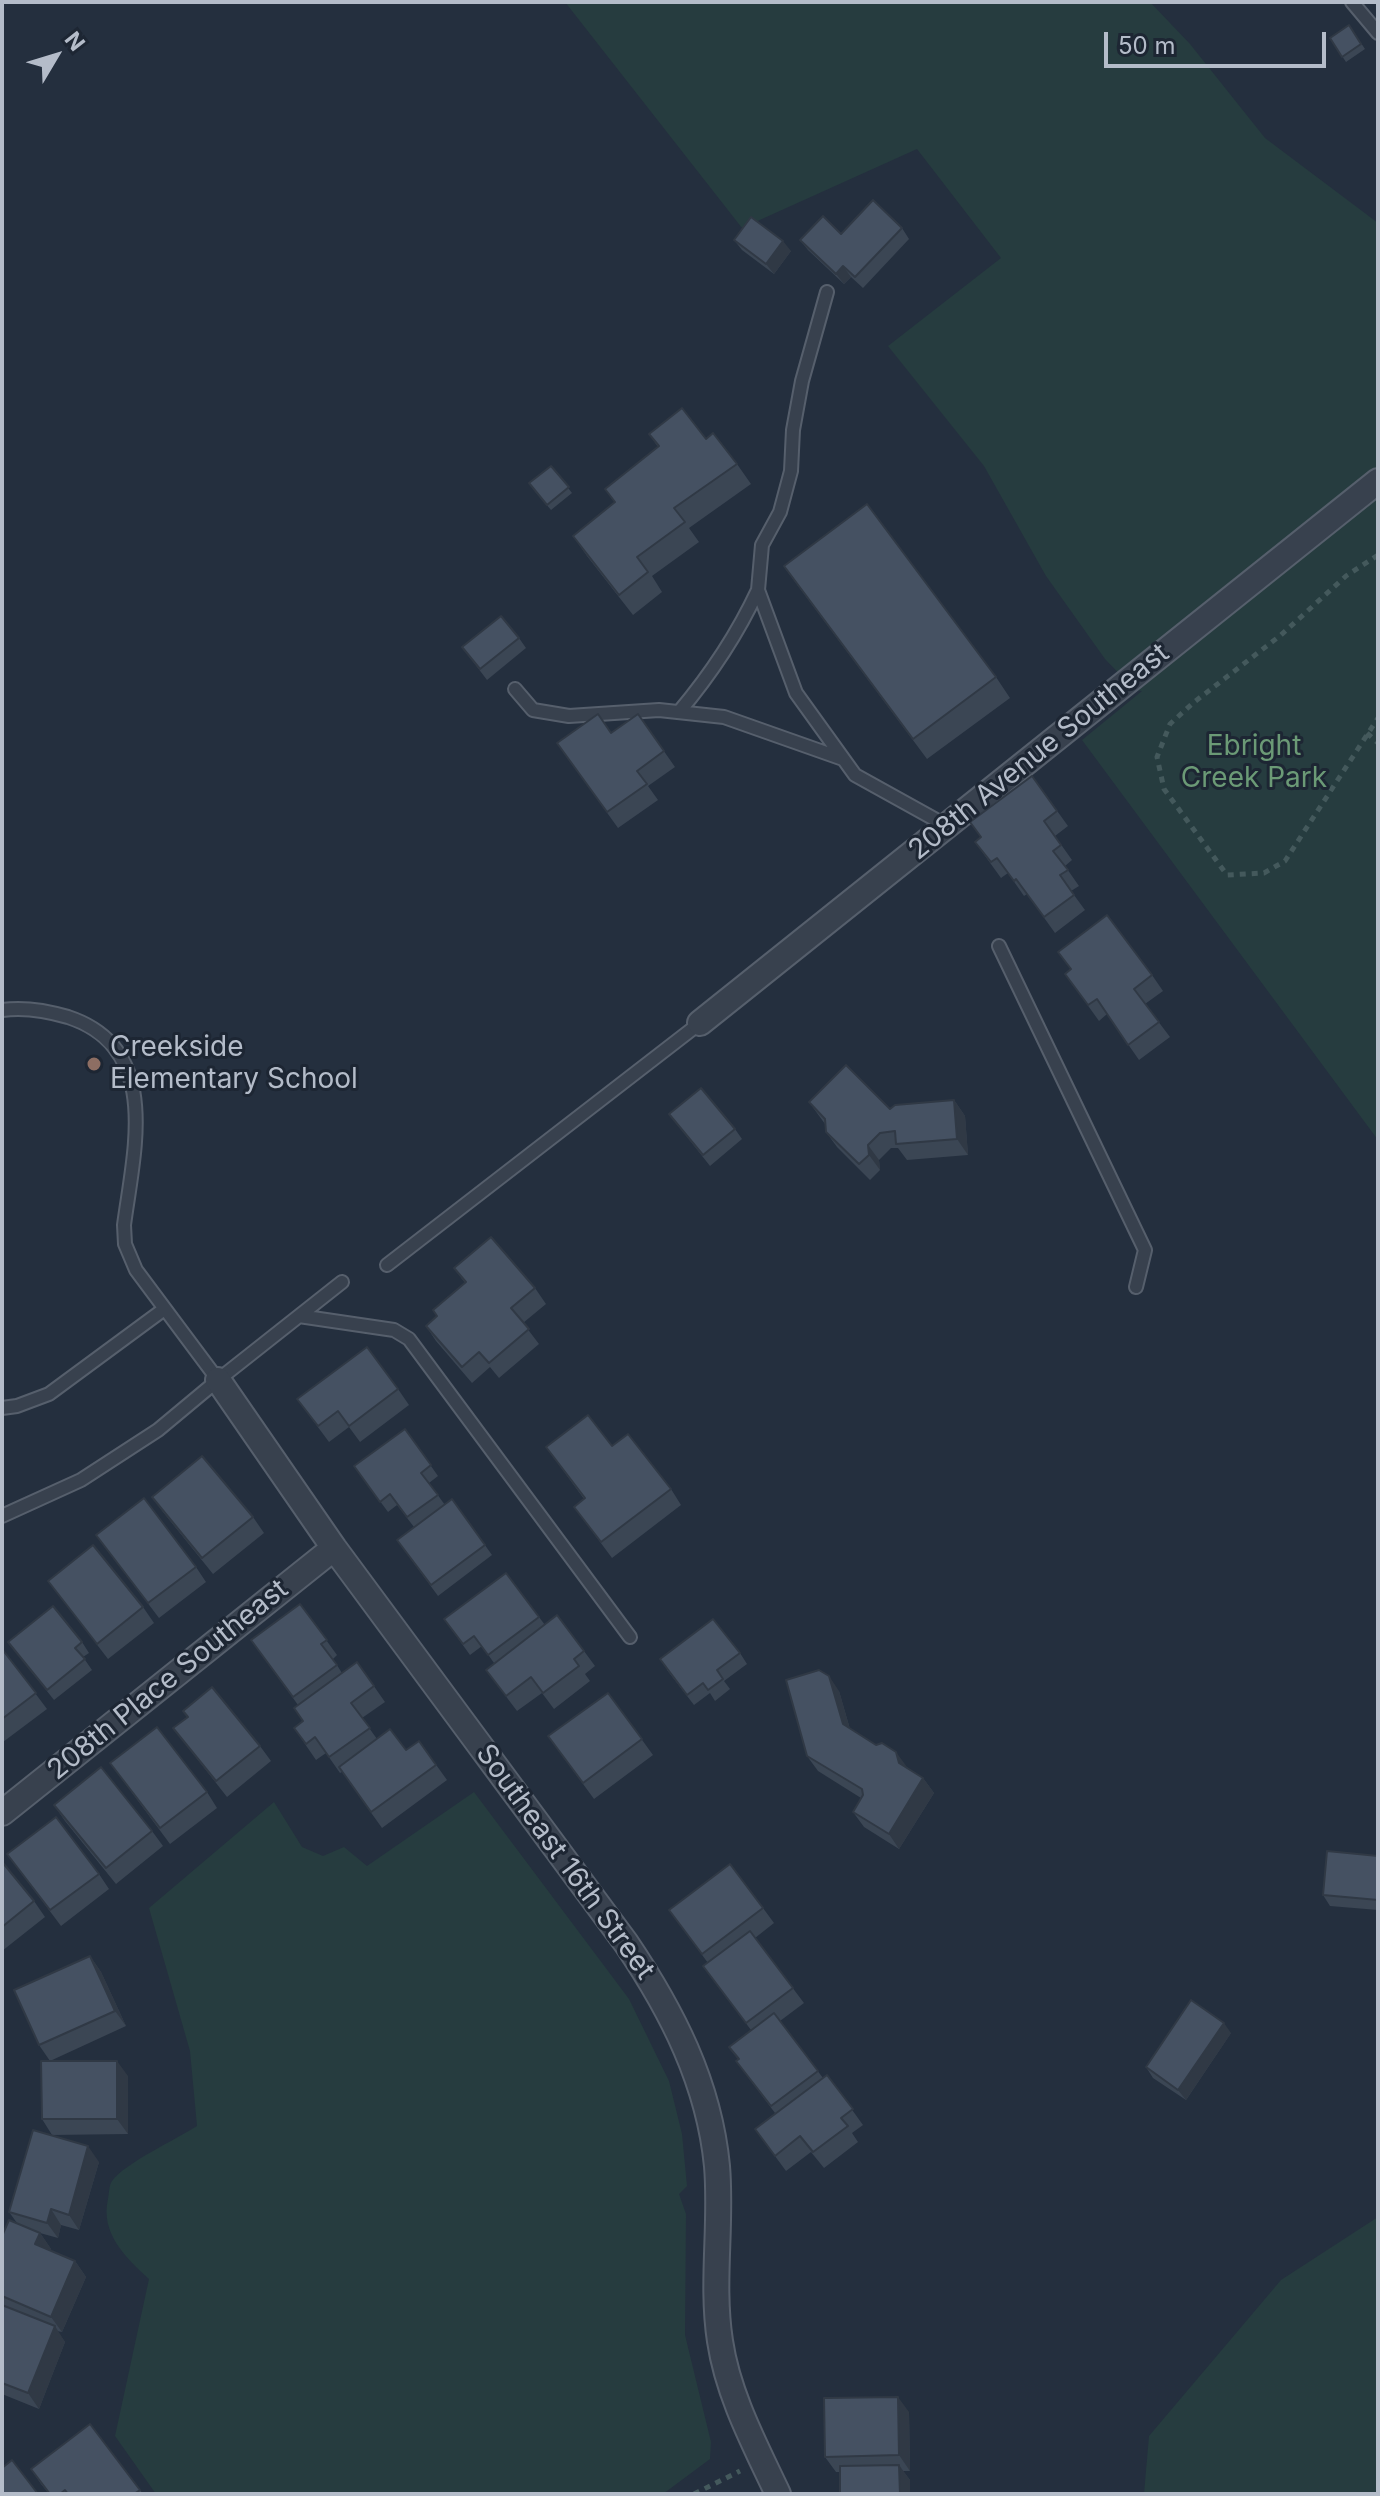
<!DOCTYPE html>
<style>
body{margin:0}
#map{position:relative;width:1380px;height:2496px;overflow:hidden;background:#242f3e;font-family:Inter,sans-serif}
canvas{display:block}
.frame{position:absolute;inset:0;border:4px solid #b4bcc9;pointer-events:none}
.north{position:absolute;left:16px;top:16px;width:80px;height:80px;-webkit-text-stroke:6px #1d2633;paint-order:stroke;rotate:52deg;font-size:22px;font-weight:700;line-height:32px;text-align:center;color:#b4bcc9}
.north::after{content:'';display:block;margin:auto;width:28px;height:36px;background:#b4bcc9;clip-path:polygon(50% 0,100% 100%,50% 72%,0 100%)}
.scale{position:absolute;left:1104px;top:32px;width:222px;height:36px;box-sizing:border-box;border:4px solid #b4bcc9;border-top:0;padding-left:10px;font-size:24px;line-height:28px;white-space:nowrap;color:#b4bcc9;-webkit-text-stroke:6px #1d2633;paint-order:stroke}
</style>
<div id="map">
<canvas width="1380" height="2496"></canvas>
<div class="frame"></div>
<div class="north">N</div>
<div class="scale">50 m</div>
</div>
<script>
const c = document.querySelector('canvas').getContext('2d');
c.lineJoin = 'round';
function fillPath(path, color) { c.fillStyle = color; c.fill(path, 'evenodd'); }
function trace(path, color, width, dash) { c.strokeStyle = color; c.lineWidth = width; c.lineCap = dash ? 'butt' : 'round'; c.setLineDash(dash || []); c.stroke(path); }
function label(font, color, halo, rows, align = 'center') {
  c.font = font + ' Inter,sans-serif'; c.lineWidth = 6; c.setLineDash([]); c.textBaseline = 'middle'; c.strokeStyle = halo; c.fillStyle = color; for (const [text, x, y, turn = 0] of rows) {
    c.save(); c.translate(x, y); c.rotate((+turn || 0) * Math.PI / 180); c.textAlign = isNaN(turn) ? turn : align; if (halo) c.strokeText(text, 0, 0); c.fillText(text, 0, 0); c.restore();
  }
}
fillPath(new Path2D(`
 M 565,2 L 1150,2 L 1190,44 L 1265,138 L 1378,223 L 1378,1140 L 1082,740 L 1142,691 L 1135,690 L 1105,659 L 1046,576 L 984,466 L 888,346 L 1001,258 L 917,149 L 742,228 Z
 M 474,1792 L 629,1999 L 669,2081 L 682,2134 L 687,2186 L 679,2194 L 686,2214 L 685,2335 L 711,2442 L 710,2459 L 663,2494 L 156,2494 L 115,2436 L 149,2279 C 126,2258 100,2233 108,2199 C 109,2194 109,2185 112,2181 C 125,2163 177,2139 197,2126 L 190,2051 L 149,1908 L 274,1802 L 302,1847 L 323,1856 L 344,1847 L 367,1866 Z
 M 1378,2217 L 1378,2494 L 1144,2494 L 1149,2436 L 1281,2280 Z`), '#263c3f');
const lane = new Path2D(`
 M 1352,2 L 1378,33
 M 827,292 L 802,381 L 793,430 L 791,471 L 780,512 L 762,545 L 758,590 L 796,693 L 855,775 L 947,826
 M 515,689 L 533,710 L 569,716 L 659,710 L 724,717 L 843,759
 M 679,712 C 711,674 737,635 758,590
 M 999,946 L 1145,1250 L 1136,1287
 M 2,1010 C 23,1007 48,1011 68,1017 C 162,1048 134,1150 124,1225 L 125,1244 L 136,1270 L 218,1380
 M 387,1265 L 700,1023
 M 299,1316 L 394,1330 L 409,1339 L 630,1637
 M 2,1408 L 17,1406 L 49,1394 L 163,1310
 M 2,1516 L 81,1480 L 158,1430 L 218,1380 L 342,1282`);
const street = new Path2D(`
 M 700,1023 L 1378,481
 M 218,1380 L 334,1548 L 626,1943 C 672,2011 709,2083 717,2166 C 722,2224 711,2283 720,2341 C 728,2395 755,2445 778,2494
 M 2,1813 L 334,1548`);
trace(lane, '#565f6c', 16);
trace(street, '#565f6c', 28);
trace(new Path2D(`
 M 1378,555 L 1346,576 L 1281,635 L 1193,703 L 1170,724 L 1157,757 L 1164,789 L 1227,875 L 1264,873 L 1285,861 L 1378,718
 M 1367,733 L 1378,743
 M 694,2494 L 740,2471`), '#44595c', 5, [6, 6]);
trace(lane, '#38414e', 12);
trace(street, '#38414e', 24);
fillPath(new Path2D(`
 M 1349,25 L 1365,49 L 1346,62 L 1330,38 Z
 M 902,228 L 909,239 L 863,288 L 851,277 L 844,284 L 808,250 L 800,240 L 841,234 Z
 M 734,240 L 791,251 L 774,274 L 742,250 Z
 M 649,434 L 706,439 L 737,464 L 751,484 L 689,528 L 699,542 L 652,576 L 662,592 L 633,615 L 587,556 L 573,536 L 615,503 L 605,489 L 658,447 Z
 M 551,466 L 572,493 L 551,510 L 533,489 Z
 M 784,567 L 996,677 L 1010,698 L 927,759 Z
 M 519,638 L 526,648 L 487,680 L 462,647 Z
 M 638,714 L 675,767 L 648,786 L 658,800 L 618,828 L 557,743 L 611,733 Z
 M 1032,776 L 1068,826 L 1055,836 L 1072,860 L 1065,866 L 1079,886 L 1071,891 L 1085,910 L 1055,933 L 1027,894 L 1024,896 L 1008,873 L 1001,878 L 975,842 L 981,837 Z
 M 1152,975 L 1163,991 L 1145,1004 L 1170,1037 L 1139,1060 L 1107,1014 L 1099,1021 L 1076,989 Z
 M 954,1100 L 965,1116 L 968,1155 L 907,1160 L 898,1148 L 891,1148 L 879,1160 L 880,1170 L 870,1180 L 837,1147 L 826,1132 L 825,1124 L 809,1102 L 890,1109 Z
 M 669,1114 L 735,1129 L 742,1139 L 710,1166 Z
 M 454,1268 L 535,1288 L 546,1304 L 523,1323 L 539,1344 L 499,1378 L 490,1367 L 472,1383 L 436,1341 L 426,1326 L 437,1316 L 465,1283 Z
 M 398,1389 L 409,1405 L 360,1442 L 349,1427 L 329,1442 L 297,1399 Z
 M 405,1429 L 438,1476 L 429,1483 L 445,1505 L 452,1499 L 492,1555 L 438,1596 L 397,1540 L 414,1527 L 397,1505 L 388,1512 L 354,1466 Z
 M 612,1446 L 671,1489 L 681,1505 L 612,1558 L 574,1507 L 584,1499 L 546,1447 Z
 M 152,1497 L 253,1517 L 264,1533 L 213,1574 L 163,1512 Z
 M 96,1535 L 196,1567 L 206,1582 L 159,1618 Z
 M 506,1573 L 545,1625 L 584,1651 L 595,1666 L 585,1674 L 590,1681 L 554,1709 L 542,1693 L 517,1711 L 486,1670 L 494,1663 L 482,1646 L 470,1655 L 444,1619 Z
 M 48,1581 L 143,1607 L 154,1623 L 108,1659 Z
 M 300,1604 L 337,1655 L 333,1659 L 342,1673 L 357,1662 L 385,1702 L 362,1718 L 377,1739 L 406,1750 L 419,1741 L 447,1780 L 382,1828 L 342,1772 L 340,1773 L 326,1753 L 316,1760 L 294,1728 L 303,1722 L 298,1705 L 251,1640 Z
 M 8,1642 L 82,1642 L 89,1653 L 83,1657 L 92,1670 L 54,1700 Z
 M 2,1649 L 47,1709 L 3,1742 L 2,1740 Z
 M 740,1653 L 747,1664 L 724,1681 L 730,1689 L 715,1701 L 710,1693 L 694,1705 L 667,1670 Z
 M 839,1691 L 850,1729 L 923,1778 L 934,1793 L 899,1849 L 864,1827 L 853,1812 L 861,1798 L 818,1771 L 807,1756 Z
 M 608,1693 L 653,1755 L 594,1799 L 548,1736 Z
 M 183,1711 L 260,1746 L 271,1761 L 227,1797 L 173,1728 L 187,1717 Z
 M 110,1763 L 207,1792 L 217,1808 L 170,1844 Z
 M 54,1805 L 152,1831 L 163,1846 L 116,1884 L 65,1821 Z
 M 7,1854 L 99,1874 L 109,1889 L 61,1926 Z
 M 1378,1856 L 1378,1910 L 1330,1906 L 1323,1895 Z
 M 2,1864 L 34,1901 L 45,1917 L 2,1951 Z
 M 763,1908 L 774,1923 L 755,1938 L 804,2003 L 780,2021 L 823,2078 L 827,2075 L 863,2125 L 852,2133 L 858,2142 L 824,2168 L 811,2152 L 786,2171 L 755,2129 L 775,2113 L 736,2061 L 738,2059 L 729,2047 L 751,2030 L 714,1981 L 708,1963 L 669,1910 Z
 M 90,1956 L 101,1972 L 126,2026 L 50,2061 L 39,2045 Z
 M 1231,2033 L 1186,2100 L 1153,2078 L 1146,2067 Z
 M 128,2076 L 128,2134 L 52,2135 L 42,2119 Z
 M 99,2162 L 79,2230 L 61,2225 L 58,2238 L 40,2233 L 51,2249 L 50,2250 L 75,2261 L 86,2277 L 62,2332 L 57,2331 L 65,2342 L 39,2409 L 2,2394 L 2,2236 L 17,2223 L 9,2212 Z
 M 909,2412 L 910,2471 L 903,2471 L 910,2480 L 910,2494 L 840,2494 L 840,2472 L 836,2472 L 825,2457 Z
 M 90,2424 L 143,2494 L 49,2494 L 41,2484 L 31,2469 Z`), '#3b4654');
fillPath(new Path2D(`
 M 783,241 L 791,251 L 774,274 L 766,264 Z
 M 843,266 L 851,277 L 844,284 L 836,274 Z
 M 954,1100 L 965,1116 L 968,1155 L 957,1139 Z
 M 868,1145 L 879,1160 L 880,1170 L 869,1155 Z
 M 829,1676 L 839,1691 L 853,1740 L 843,1724 Z
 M 896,1752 L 907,1767 L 899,1763 Z
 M 923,1778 L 934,1793 L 899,1849 L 889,1834 Z
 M 90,1956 L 101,1972 L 126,2026 L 115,2011 Z
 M 1224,2023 L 1231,2033 L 1186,2100 L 1178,2090 Z
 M 117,2061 L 128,2076 L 128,2134 L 117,2119 Z
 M 88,2146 L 99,2162 L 79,2230 L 69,2215 Z
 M 51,2209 L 61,2225 L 58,2238 L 47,2223 Z
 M 40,2233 L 51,2249 L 46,2260 L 35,2244 Z
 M 75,2261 L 86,2277 L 62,2332 L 51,2317 Z
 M 55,2326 L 65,2342 L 39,2409 L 28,2393 Z
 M 898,2397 L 909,2412 L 910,2471 L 899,2455 Z
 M 899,2465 L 910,2480 L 910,2494 L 900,2494 Z`), '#303945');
const building = new Path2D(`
 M 1349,25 L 1361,44 L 1342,57 L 1330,38 Z
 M 873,200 L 902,228 L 855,277 L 843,266 L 836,274 L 800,240 L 823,216 L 841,234 Z
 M 751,217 L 783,241 L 766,264 L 734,240 Z
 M 682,408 L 706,439 L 713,433 L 737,464 L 674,508 L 685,522 L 637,557 L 648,572 L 619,595 L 573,536 L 615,502 L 605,489 L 659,446 L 649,434 Z
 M 551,466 L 569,487 L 547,505 L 529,483 Z
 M 867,504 L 996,677 L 913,739 L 784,566 Z
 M 501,616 L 519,638 L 480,669 L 462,647 Z
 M 598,714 L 611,733 L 638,714 L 664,751 L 637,771 L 647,784 L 607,812 L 557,743 Z
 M 1032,776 L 1057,811 L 1044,821 L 1061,845 L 1053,851 L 1068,870 L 1060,875 L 1074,895 L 1044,917 L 1016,879 L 1014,881 L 997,858 L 991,862 L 975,842 L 981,837 L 970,822 Z
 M 1107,915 L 1152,975 L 1134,989 L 1159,1022 L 1128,1045 L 1097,999 L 1088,1005 L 1065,974 L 1071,969 L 1058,952 Z
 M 846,1065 L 890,1109 L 895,1105 L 954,1100 L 957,1139 L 896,1144 L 895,1131 L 880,1133 L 868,1145 L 869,1155 L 859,1164 L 826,1132 L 825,1119 L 809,1102 Z
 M 701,1088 L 735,1129 L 703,1155 L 669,1114 Z
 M 491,1237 L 535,1288 L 511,1308 L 529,1329 L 489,1363 L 479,1352 L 462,1367 L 426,1326 L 437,1316 L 433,1310 L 466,1282 L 454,1268 Z
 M 367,1347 L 398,1389 L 349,1426 L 338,1411 L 318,1426 L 297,1399 Z
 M 588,1415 L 612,1446 L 628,1434 L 671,1489 L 601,1542 L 574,1507 L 585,1498 L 546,1447 Z
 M 405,1429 L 431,1465 L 421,1473 L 438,1495 L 407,1517 L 390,1494 L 380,1502 L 354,1466 Z
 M 202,1456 L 253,1517 L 202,1558 L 152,1497 Z
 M 144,1498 L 196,1567 L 148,1603 L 96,1535 Z
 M 452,1499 L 485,1545 L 431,1585 L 397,1540 Z
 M 93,1545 L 143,1607 L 97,1644 L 48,1581 Z
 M 506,1573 L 539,1617 L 488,1655 L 474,1636 L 463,1644 L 444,1619 Z
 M 300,1604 L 327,1640 L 321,1644 L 337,1665 L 293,1697 L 251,1640 Z
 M 53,1606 L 82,1642 L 75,1648 L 85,1659 L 47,1690 L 8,1642 Z
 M 557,1615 L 584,1651 L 574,1659 L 579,1666 L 543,1693 L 531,1677 L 506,1696 L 486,1670 Z
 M 713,1619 L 740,1653 L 717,1670 L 723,1679 L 708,1690 L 703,1683 L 687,1695 L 660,1659 Z
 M 2,1649 L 36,1693 L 2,1719 Z
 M 357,1662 L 374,1686 L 351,1703 L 370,1728 L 329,1757 L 315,1737 L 306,1744 L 294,1728 L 303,1721 L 294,1708 Z
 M 819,1670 L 829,1676 L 843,1724 L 876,1745 L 882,1743 L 896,1752 L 899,1763 L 923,1778 L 889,1834 L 853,1812 L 863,1795 L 862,1789 L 807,1756 L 786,1680 Z
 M 212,1687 L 260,1746 L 216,1781 L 173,1728 L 188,1717 L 183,1711 Z
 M 608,1693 L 642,1739 L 583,1783 L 548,1736 Z
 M 157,1727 L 207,1792 L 160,1828 L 110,1763 Z
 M 390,1729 L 406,1750 L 419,1741 L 436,1765 L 371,1812 L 339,1767 Z
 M 101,1767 L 152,1831 L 106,1868 L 54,1805 Z
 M 56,1817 L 99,1874 L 50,1910 L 7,1854 Z
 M 1327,1851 L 1378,1856 L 1378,1900 L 1323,1895 Z
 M 3,1863 L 34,1901 L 2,1927 L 2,1864 Z
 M 730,1864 L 763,1908 L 702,1954 L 669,1910 Z
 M 750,1931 L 793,1988 L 746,2023 L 703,1966 Z
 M 90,1956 L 115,2011 L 39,2045 L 14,1990 Z
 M 1191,2000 L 1224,2023 L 1178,2090 L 1146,2067 Z
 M 774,2013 L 818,2071 L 771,2106 L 736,2061 L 739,2059 L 729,2047 Z
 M 41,2061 L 117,2061 L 117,2119 L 42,2119 Z
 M 827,2075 L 853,2109 L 841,2118 L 848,2126 L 813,2152 L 800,2136 L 775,2156 L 755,2129 Z
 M 33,2130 L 88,2146 L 69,2215 L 51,2209 L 47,2223 L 9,2212 Z
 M 9,2220 L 40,2233 L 35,2244 L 75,2261 L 51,2317 L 2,2296 L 2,2236 Z
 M 2,2305 L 55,2326 L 28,2393 L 2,2383 Z
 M 898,2397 L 899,2455 L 825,2457 L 824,2398 Z
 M 90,2424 L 140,2490 L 134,2494 L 68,2494 L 65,2490 L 60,2494 L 50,2494 L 31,2469 Z
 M 12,2460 L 38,2494 L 2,2494 L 2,2468 Z
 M 899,2465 L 900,2494 L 840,2494 L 840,2466 Z`);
fillPath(building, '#455162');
trace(building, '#303945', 2);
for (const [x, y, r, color] of [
 [94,1064,8,"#8d6e63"]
]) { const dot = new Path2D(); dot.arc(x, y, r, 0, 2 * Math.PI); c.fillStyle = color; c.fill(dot); trace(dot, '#1d2633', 3); }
label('28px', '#6b9a76', '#1d2633', [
 ["Ebright",1254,747],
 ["Creek Park",1254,779]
]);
label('28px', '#b4bcc9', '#1d2633', [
 ["208th Avenue Southeast",1039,752,-39],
 ["208th Place Southeast",168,1680,-39],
 ["Southeast 16th Street",565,1862,54]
]);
label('28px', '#b4bcc9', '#1d2633', [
 ["Creekside",110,1048],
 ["Elementary School",110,1080]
], 'left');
</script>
